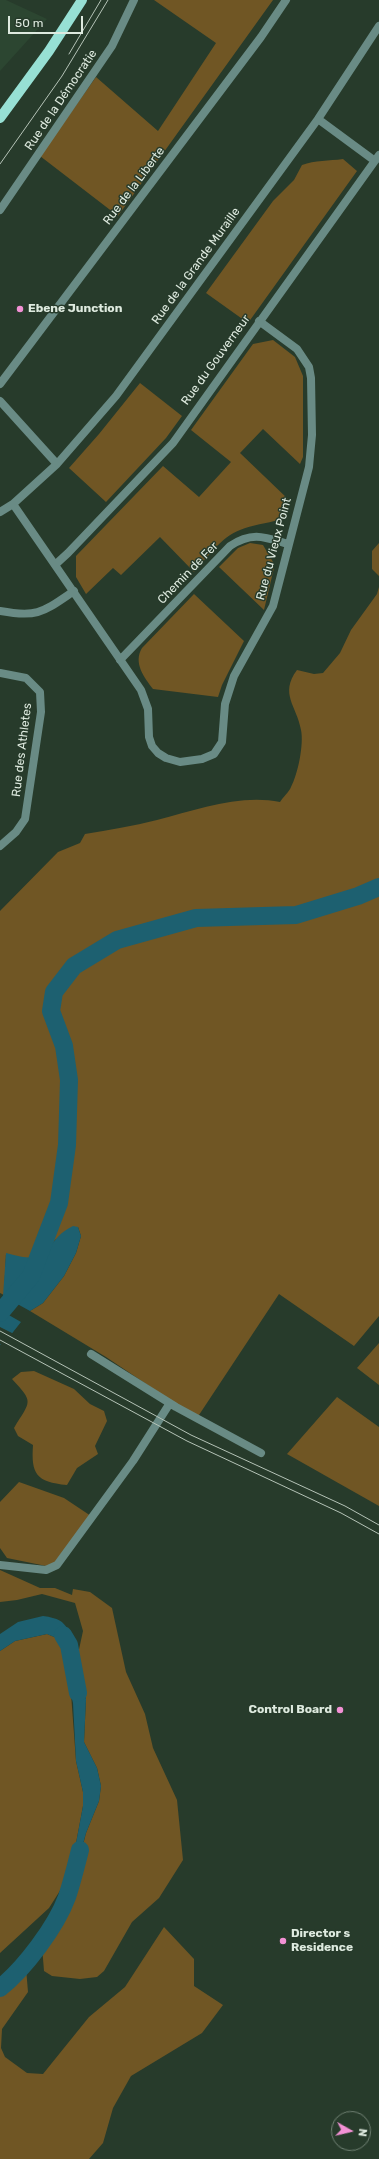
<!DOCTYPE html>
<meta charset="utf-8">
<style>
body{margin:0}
#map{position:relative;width:379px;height:2159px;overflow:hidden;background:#273b2b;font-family:Rubik,sans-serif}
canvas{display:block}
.north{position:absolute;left:331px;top:2111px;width:40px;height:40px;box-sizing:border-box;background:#273b2b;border:1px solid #708173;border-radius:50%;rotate:98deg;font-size:11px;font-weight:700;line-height:16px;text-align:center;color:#deeadf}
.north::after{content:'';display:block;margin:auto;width:14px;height:18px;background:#f391d5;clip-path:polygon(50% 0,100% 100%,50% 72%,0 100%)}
.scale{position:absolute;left:8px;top:16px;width:75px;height:18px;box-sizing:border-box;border:2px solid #deeadf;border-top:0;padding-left:5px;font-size:12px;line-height:14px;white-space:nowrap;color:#deeadf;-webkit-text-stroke:3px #273b2b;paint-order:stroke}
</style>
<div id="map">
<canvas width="379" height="2159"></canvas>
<div class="north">N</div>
<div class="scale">50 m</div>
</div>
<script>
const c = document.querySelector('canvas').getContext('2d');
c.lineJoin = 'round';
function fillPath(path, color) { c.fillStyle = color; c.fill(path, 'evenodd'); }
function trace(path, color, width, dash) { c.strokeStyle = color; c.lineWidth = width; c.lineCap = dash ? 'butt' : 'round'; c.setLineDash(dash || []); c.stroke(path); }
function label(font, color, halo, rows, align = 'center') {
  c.font = font + ' Rubik,sans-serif'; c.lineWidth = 3; c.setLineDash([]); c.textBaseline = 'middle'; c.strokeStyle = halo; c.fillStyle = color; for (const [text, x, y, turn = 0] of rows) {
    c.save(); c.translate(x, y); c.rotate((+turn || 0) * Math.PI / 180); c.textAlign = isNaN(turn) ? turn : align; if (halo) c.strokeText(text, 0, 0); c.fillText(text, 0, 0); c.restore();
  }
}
fillPath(new Path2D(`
 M 0,0 L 6,0 L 47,19 L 0,71 Z`), '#2c4631');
fillPath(new Path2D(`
 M 154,0 L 273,0 L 118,216 L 40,156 L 96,77 L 158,131 L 216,43 Z
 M 343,159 L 357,171 L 248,323 L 206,293 L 273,201 L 294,180 L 302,165 C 315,160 329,161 343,159 Z
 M 273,340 L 295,357 L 303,376 L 303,457 L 300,464 L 263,429 L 240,453 L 289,500 L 285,516 L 279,520 C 267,523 252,525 240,530 C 221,537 207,558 194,572 L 160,537 L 121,575 L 113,568 L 86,594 L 76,577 L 76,556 L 163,466 L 199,497 L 231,462 L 191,430 L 253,344 Z
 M 140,383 L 182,416 L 166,438 L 106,502 L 69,468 L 99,434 Z
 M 250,543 L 263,545 L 273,562 L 274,568 L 264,610 L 219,567 L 238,548 Z
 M 379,543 L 379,576 L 372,569 L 372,551 Z
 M 379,587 L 379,1316 L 354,1346 L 279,1294 L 197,1418 L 106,1357 L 30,1311 L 43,1303 L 64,1276 L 76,1253 L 81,1236 L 78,1227 L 55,1240 L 48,1252 L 36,1258 L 23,1258 L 6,1254 L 4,1295 L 0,1293 L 0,911 L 58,852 L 80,843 L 85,834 C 109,830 133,826 157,820 C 197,810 239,794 280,802 C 283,797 289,792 291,787 C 298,774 304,744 301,730 C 297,706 279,694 297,670 L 314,674 L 323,673 L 340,653 L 351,630 L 377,594 Z
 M 194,594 L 244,641 L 222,685 L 218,697 L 153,689 C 144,677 133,663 142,648 Z
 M 379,1343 L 379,1385 L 357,1368 Z
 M 34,1371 L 74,1389 L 90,1404 L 104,1411 L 107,1421 L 95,1446 L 98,1454 L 77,1468 L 67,1485 C 36,1482 31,1474 33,1445 L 18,1436 L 14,1428 C 31,1400 34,1403 12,1379 L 21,1372 Z
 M 337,1397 L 379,1427 L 379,1506 L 287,1454 Z
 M 19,1482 L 64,1498 L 91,1516 L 51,1567 L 7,1558 L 0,1548 L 0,1502 Z
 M 0,1570 L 40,1588 L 55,1588 L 72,1595 L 73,1589 L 90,1592 L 112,1608 L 126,1672 L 145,1714 L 153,1748 L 177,1800 L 183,1860 L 159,1898 L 132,1922 L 104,1971 L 97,1977 L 80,1979 L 52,1976 L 44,1971 L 42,1946 L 68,1905 L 86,1833 L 99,1801 L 101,1786 L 97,1768 L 84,1742 L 86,1699 L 75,1668 L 83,1631 L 75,1603 L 42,1594 L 17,1600 L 0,1602 Z
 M 47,1634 L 59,1639 L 65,1655 L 70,1680 L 76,1761 L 83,1792 L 83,1806 L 70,1875 L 49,1908 L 0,1953 L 0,1651 L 15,1641 Z
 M 164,1927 L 194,1959 L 194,1986 L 223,2005 L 202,2033 L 131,2076 L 113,2108 L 103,2143 L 89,2159 L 0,2159 L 0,1984 L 9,1969 L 26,1968 L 28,1992 L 2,2029 L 1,2048 L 5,2057 L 27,2073 L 43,2074 L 89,2017 L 125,1987 Z`), '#705624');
fillPath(new Path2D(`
 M 73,1226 L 78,1227 L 81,1236 L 76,1253 L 64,1276 L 43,1303 L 30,1311 L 3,1296 L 6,1253 C 58,1268 40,1242 73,1226 Z
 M 0,1310 L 21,1322 L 6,1341 L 0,1345 Z
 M 43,1616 C 74,1620 64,1632 76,1652 L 74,1656 L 69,1657 L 61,1648 L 59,1639 L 47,1634 L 15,1641 L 0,1651 L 0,1634 L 18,1622 Z
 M 75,1668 L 86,1699 L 84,1742 L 97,1768 L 101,1786 L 99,1801 L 86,1833 L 75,1873 L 70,1875 L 83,1806 L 83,1792 L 76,1761 L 73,1703 L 70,1690 Z`), '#1d6070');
fillPath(new Path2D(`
 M 0,1327 L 14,1334 L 3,1345 L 0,1344 Z`), '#273b2b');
trace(new Path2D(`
 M 0,1313 L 31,1276 L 59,1203 L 67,1145 L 69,1080 L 64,1046 L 51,1011 L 54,992 L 74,966 L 117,940 L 196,918 L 296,915 L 358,896 L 379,887
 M 63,1635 L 69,1645 L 78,1693
 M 0,1988 C 24,1969 56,1927 67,1897 C 72,1882 76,1866 80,1850`), '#1d6070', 18);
trace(new Path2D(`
 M 318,119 L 375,161
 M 0,210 L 112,46 L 134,0
 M 0,384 L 261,37 L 286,0
 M 0,401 L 57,464
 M 13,504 L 141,690 L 148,709 L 149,737 L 152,746 L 158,753 L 166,758 L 180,762 L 202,759 L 214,754 L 222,742 L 225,704 L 234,676 L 273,606 L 309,467 L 312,435 L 311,378 L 309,367 L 297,349 L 259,321
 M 0,512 L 13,504 L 57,464 L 116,396 L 318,119 L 379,26
 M 56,564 L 68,553 L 173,443 L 379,155
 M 0,611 C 38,618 43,612 74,591
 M 120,660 L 230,546 C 252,531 265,537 288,544
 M 0,673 L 26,678 L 40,692 L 41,712 L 25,819 L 16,832 L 0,846
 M 91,1354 L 176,1407 L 261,1453
 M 0,1565 L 46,1570 L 57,1565 L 133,1461 L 170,1403`), '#698b85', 8);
trace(new Path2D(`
 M 0,118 L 49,51 L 82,0`), '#97e0d4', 10);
trace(new Path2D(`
 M 69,54 L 101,0
 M 0,164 L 62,76 L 108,0
 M 0,1331 L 191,1435 L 345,1506 L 379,1525
 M 0,1340 L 187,1441 L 341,1513 L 379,1534`), '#b5c3b7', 1);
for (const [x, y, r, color] of [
 [20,309,4,"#f391d5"],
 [340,1710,4,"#f391d5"],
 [283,1941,4,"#f391d5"]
]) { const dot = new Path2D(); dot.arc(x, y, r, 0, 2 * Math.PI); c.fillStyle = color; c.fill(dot); trace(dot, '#273b2b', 1.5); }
label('12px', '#deeadf', '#273b2b', [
 ["Rue de la Démocratie",61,100,-56],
 ["Rue de la Liberte",134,186,-53],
 ["Rue de la Grande Muraille",196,266,-54],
 ["Rue du Gouverneur",216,360,-54],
 ["Rue du Vieux Point",274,549,-75],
 ["Chemin de Fer",188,573,-46],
 ["Rue des Athletes",22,750,-83]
]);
label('bold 12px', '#deeadf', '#273b2b', [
 ["Ebene Junction",28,309],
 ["Control Board",332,1710,"right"],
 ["Director s",291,1934],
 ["Residence",291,1948]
], 'left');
</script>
